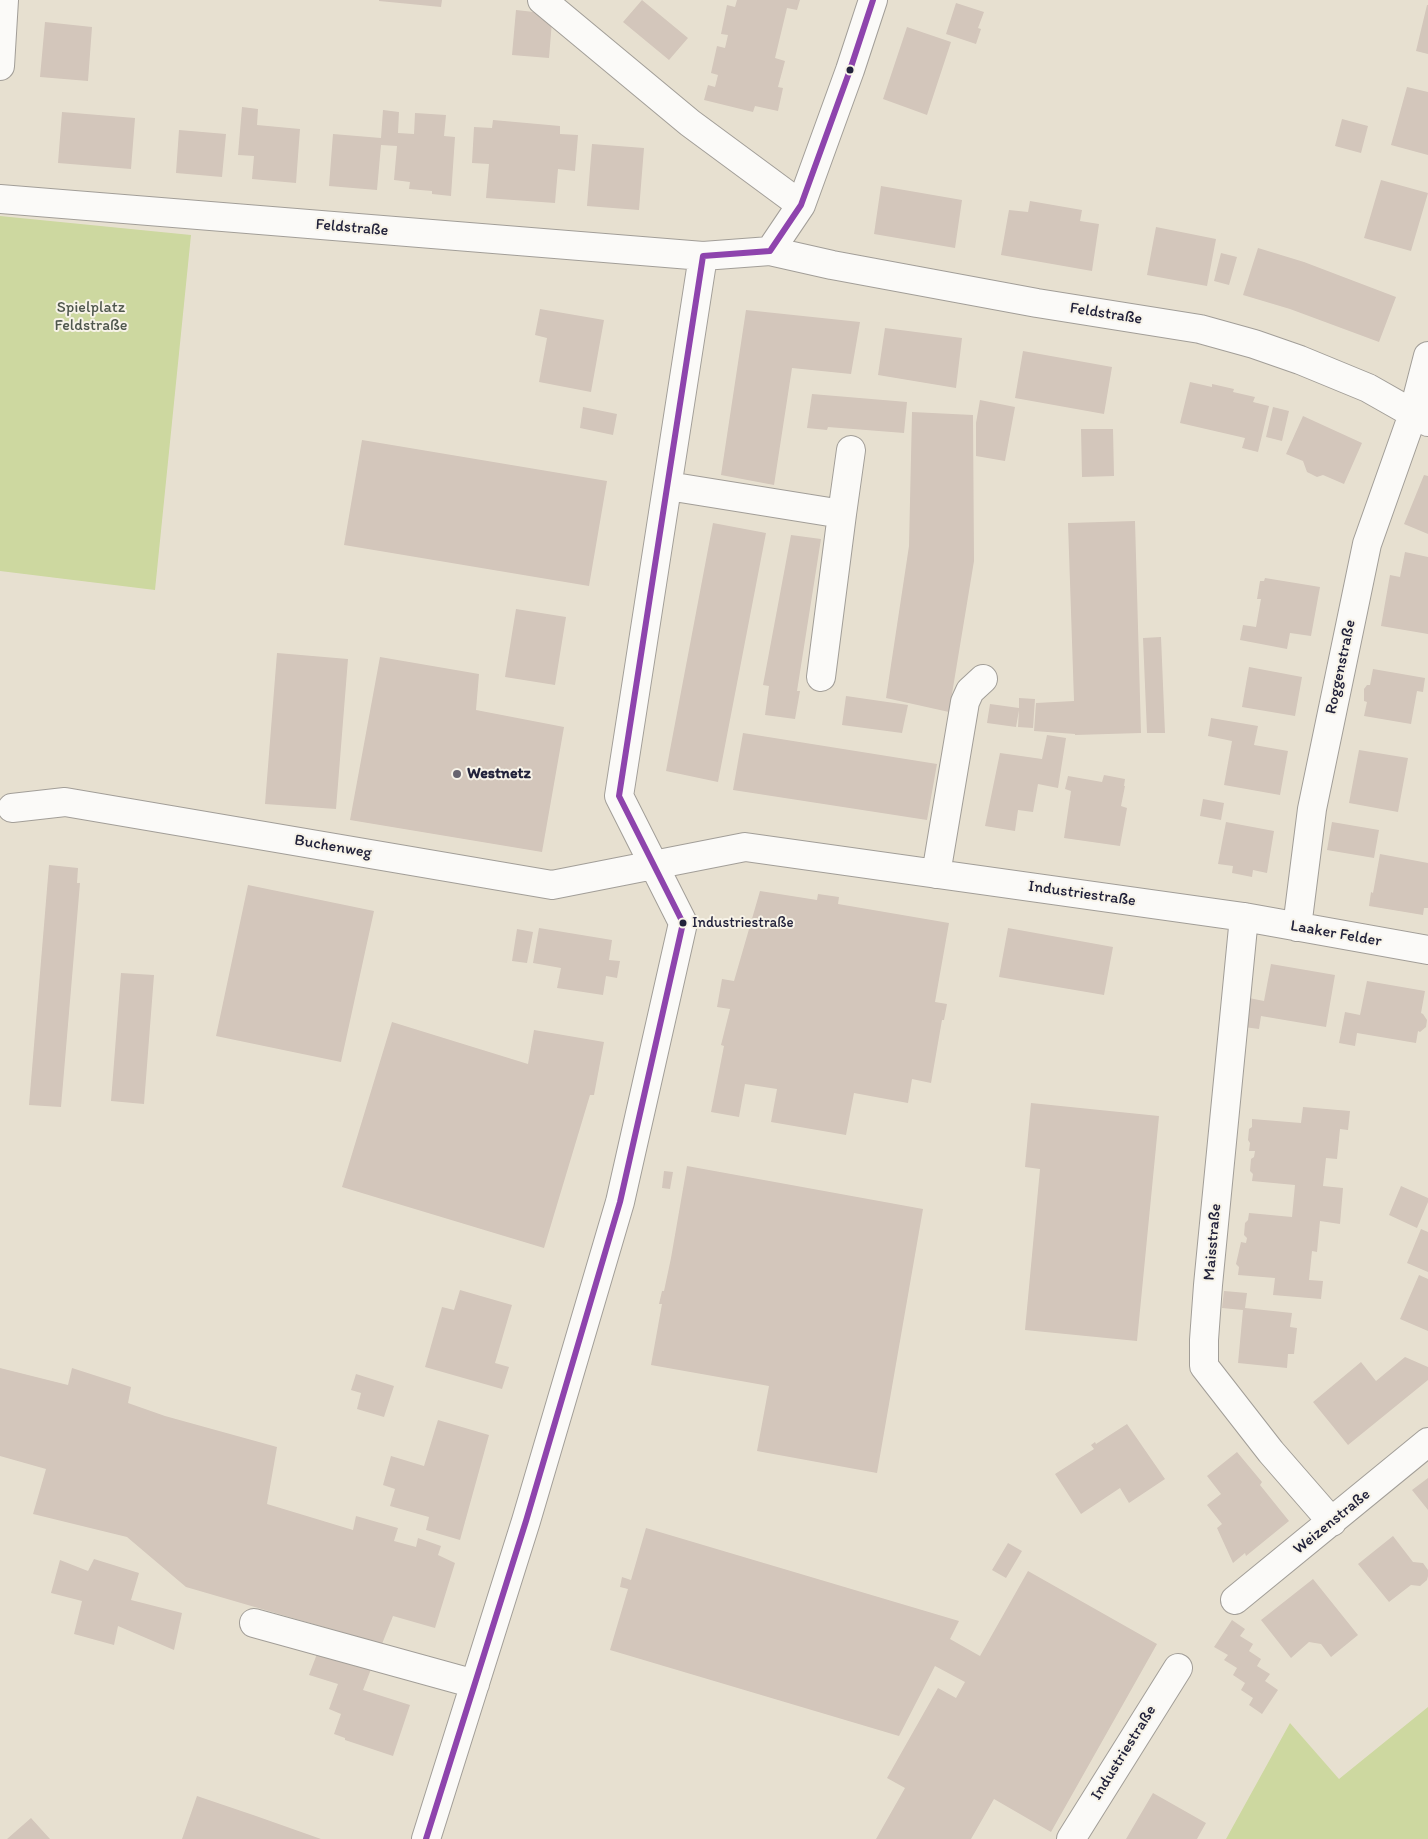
<!DOCTYPE html>
<meta charset="utf-8">
<style>
body{margin:0}
canvas{display:block;background:#e7e0d0}
</style>
<canvas width="1428" height="1839"></canvas>
<script>
const c = document.querySelector('canvas').getContext('2d');
c.lineJoin = 'round';
function fillPath(path, color) { c.fillStyle = color; c.fill(path, 'evenodd'); }
function trace(path, color, width, dash) { c.strokeStyle = color; c.lineWidth = width; c.lineCap = dash ? 'butt' : 'round'; c.setLineDash(dash || []); c.stroke(path); }
function label(font, color, halo, rows, align = 'center') {
  c.font = font + ' Itim,sans-serif'; c.lineWidth = 4; c.setLineDash([]); c.textBaseline = 'middle'; c.strokeStyle = halo; c.fillStyle = color; for (const [text, x, y, turn = 0] of rows) {
    c.save(); c.translate(x, y); c.rotate((+turn || 0) * Math.PI / 180); c.textAlign = isNaN(turn) ? turn : align; if (halo) c.strokeText(text, 0, 0); c.fillText(text, 0, 0); c.restore();
  }
}
fillPath(new Path2D(`
 M 0,216 L 191,235 L 155,590 L 0,571 Z
 M 1428,1707 L 1428,1839 L 1226,1839 L 1290,1723 L 1339,1779 Z`), '#cdd8a0');
fillPath(new Path2D(`
 M 379,0 L 442,0 L 441,7 L 379,1 Z
 M 642,0 L 688,38 L 669,60 L 623,22 Z
 M 737,0 L 800,0 L 797,10 L 787,8 L 775,58 L 785,61 L 778,87 L 783,88 L 778,111 L 755,106 L 753,112 L 704,100 L 708,85 L 715,87 L 718,75 L 711,73 L 717,46 L 725,48 L 728,35 L 721,34 L 727,5 L 735,7 Z
 M 956,3 L 984,12 L 978,28 L 981,29 L 976,44 L 946,34 Z
 M 1427,5 L 1428,5 L 1428,54 L 1416,51 Z
 M 516,10 L 534,12 L 552,21 L 549,58 L 512,55 Z
 M 45,22 L 92,27 L 88,81 L 40,77 Z
 M 907,27 L 951,42 L 927,115 L 883,99 Z
 M 1407,87 L 1428,92 L 1428,155 L 1391,145 Z
 M 242,107 L 258,109 L 257,125 L 300,129 L 296,183 L 252,179 L 254,156 L 238,155 Z
 M 383,110 L 399,112 L 398,133 L 414,134 L 415,113 L 446,115 L 444,136 L 455,137 L 451,196 L 432,194 L 432,191 L 409,189 L 410,182 L 394,180 L 397,146 L 381,145 L 377,190 L 329,186 L 333,134 L 381,138 Z
 M 62,112 L 135,118 L 131,169 L 58,163 Z
 M 1342,119 L 1368,126 L 1361,153 L 1335,146 Z
 M 493,120 L 560,126 L 560,134 L 578,135 L 575,171 L 558,169 L 555,203 L 486,198 L 489,164 L 472,163 L 474,127 L 492,128 Z
 M 179,130 L 226,134 L 222,177 L 176,173 Z
 M 592,144 L 644,148 L 639,210 L 587,206 Z
 M 1381,180 L 1428,193 L 1411,251 L 1364,238 Z
 M 881,186 L 962,200 L 955,248 L 874,234 Z
 M 1030,201 L 1082,210 L 1080,221 L 1099,224 L 1092,271 L 1001,255 L 1009,210 L 1028,212 Z
 M 1156,227 L 1216,239 L 1207,286 L 1147,275 Z
 M 1258,248 L 1304,262 L 1396,297 L 1379,342 L 1290,309 L 1243,295 Z
 M 1221,253 L 1237,257 L 1229,285 L 1214,281 Z
 M 540,309 L 604,320 L 591,392 L 539,382 L 547,338 L 535,335 Z
 M 746,310 L 860,322 L 851,374 L 792,368 L 774,485 L 721,475 Z
 M 885,328 L 962,338 L 956,388 L 878,375 Z
 M 1023,351 L 1112,367 L 1104,414 L 1015,398 Z
 M 1190,382 L 1212,387 L 1212,384 L 1234,389 L 1233,392 L 1255,397 L 1253,402 L 1269,406 L 1258,452 L 1242,448 L 1245,438 L 1180,423 Z
 M 812,394 L 907,402 L 904,433 L 828,427 L 827,430 L 807,428 Z
 M 980,400 L 1015,407 L 1005,461 L 976,456 L 976,423 Z
 M 583,407 L 617,414 L 613,435 L 580,428 Z
 M 1273,407 L 1289,411 L 1282,441 L 1266,437 Z
 M 912,412 L 973,415 L 974,561 L 949,712 L 886,698 L 909,546 Z
 M 1303,416 L 1362,443 L 1344,484 L 1323,475 L 1317,477 L 1307,472 L 1303,461 L 1286,454 Z
 M 1081,429 L 1113,429 L 1114,476 L 1082,477 Z
 M 362,440 L 607,481 L 589,586 L 344,545 Z
 M 1424,475 L 1428,476 L 1428,534 L 1404,524 Z
 M 1135,521 L 1141,733 L 1075,735 L 1075,734 L 1034,731 L 1036,703 L 1074,701 L 1068,523 Z
 M 713,523 L 766,533 L 718,782 L 666,771 Z
 M 791,535 L 821,539 L 797,691 L 800,691 L 795,719 L 765,715 L 769,686 L 763,685 Z
 M 1405,552 L 1428,557 L 1428,634 L 1381,626 L 1390,575 L 1400,577 Z
 M 1265,578 L 1320,587 L 1311,636 L 1290,633 L 1287,649 L 1240,640 L 1243,625 L 1256,627 L 1261,599 L 1257,599 L 1260,581 L 1264,581 Z
 M 516,609 L 566,617 L 555,685 L 505,677 Z
 M 1161,637 L 1165,733 L 1147,733 L 1143,638 Z
 M 277,653 L 348,659 L 336,809 L 265,804 Z
 M 380,657 L 479,674 L 476,710 L 564,727 L 542,852 L 350,820 Z
 M 1249,667 L 1302,677 L 1295,716 L 1242,707 Z
 M 1373,669 L 1425,678 L 1423,692 L 1417,691 L 1411,724 L 1364,716 L 1367,702 L 1364,701 L 1364,689 L 1367,685 L 1370,685 Z
 M 846,696 L 908,705 L 902,733 L 842,725 Z
 M 1019,698 L 1035,699 L 1033,728 L 1018,727 L 1019,710 L 1016,727 L 987,723 L 990,704 L 1019,708 Z
 M 1211,718 L 1258,726 L 1254,745 L 1288,751 L 1280,795 L 1224,785 L 1232,741 L 1208,736 Z
 M 743,733 L 937,764 L 927,820 L 733,790 Z
 M 1047,735 L 1066,738 L 1058,788 L 1038,784 L 1033,812 L 1018,810 L 1015,831 L 985,826 L 1000,753 L 1042,759 Z
 M 1359,750 L 1408,758 L 1398,812 L 1349,803 Z
 M 1104,775 L 1125,779 L 1124,786 L 1125,786 L 1121,806 L 1127,808 L 1120,846 L 1064,838 L 1071,791 L 1065,789 L 1068,776 L 1102,782 Z
 M 1203,799 L 1224,803 L 1221,820 L 1200,816 Z
 M 1226,822 L 1274,831 L 1267,873 L 1253,870 L 1252,877 L 1232,873 L 1233,866 L 1218,864 Z
 M 1332,822 L 1379,830 L 1374,858 L 1327,850 Z
 M 1380,854 L 1428,863 L 1428,908 L 1424,908 L 1423,915 L 1369,906 L 1371,892 L 1373,893 Z
 M 49,865 L 78,868 L 77,883 L 80,883 L 61,1107 L 29,1105 Z
 M 248,885 L 374,911 L 341,1062 L 216,1036 Z
 M 760,891 L 817,900 L 818,894 L 839,897 L 838,904 L 949,923 L 935,1002 L 947,1004 L 944,1020 L 942,1020 L 931,1083 L 912,1079 L 908,1103 L 854,1093 L 846,1135 L 771,1122 L 777,1089 L 745,1084 L 739,1117 L 711,1112 L 724,1046 L 721,1045 L 730,1009 L 717,1007 L 722,979 L 734,981 Z
 M 539,928 L 612,940 L 609,960 L 620,961 L 617,978 L 606,976 L 603,995 L 557,988 L 561,968 L 533,963 Z
 M 1008,928 L 1113,947 L 1104,995 L 999,977 Z
 M 517,929 L 533,932 L 527,963 L 512,961 Z
 M 1271,964 L 1335,975 L 1326,1027 L 1261,1016 L 1259,1029 L 1244,1027 L 1249,998 L 1264,1001 Z
 M 121,973 L 154,975 L 144,1104 L 111,1101 Z
 M 1367,981 L 1425,991 L 1421,1013 L 1423,1014 L 1427,1020 L 1426,1027 L 1420,1032 L 1418,1031 L 1416,1043 L 1357,1033 L 1355,1046 L 1339,1043 L 1345,1012 L 1360,1015 Z
 M 392,1022 L 528,1064 L 534,1030 L 604,1042 L 594,1095 L 590,1095 L 544,1248 L 342,1187 Z
 M 1031,1103 L 1159,1116 L 1137,1341 L 1025,1330 L 1040,1169 L 1025,1167 Z
 M 1303,1107 L 1350,1111 L 1348,1130 L 1340,1129 L 1337,1159 L 1326,1158 L 1323,1186 L 1343,1188 L 1340,1224 L 1320,1221 L 1317,1252 L 1312,1251 L 1309,1280 L 1323,1281 L 1321,1299 L 1273,1295 L 1275,1278 L 1238,1275 L 1239,1267 L 1236,1264 L 1241,1242 L 1246,1243 L 1247,1238 L 1244,1235 L 1245,1223 L 1248,1220 L 1249,1213 L 1292,1217 L 1295,1185 L 1252,1181 L 1253,1174 L 1250,1171 L 1251,1159 L 1254,1157 L 1255,1151 L 1249,1151 L 1250,1143 L 1248,1140 L 1249,1129 L 1252,1127 L 1252,1119 L 1301,1123 Z
 M 687,1166 L 923,1209 L 877,1473 L 757,1451 L 769,1386 L 651,1365 L 662,1304 L 659,1304 L 662,1291 L 664,1291 L 671,1258 Z
 M 664,1171 L 673,1172 L 670,1189 L 662,1188 Z
 M 1401,1186 L 1428,1198 L 1428,1202 L 1417,1228 L 1389,1215 Z
 M 1421,1229 L 1428,1232 L 1428,1272 L 1407,1263 Z
 M 1419,1275 L 1428,1279 L 1428,1331 L 1400,1319 Z
 M 460,1290 L 512,1305 L 495,1363 L 509,1367 L 502,1389 L 425,1367 L 442,1307 L 454,1310 Z
 M 1224,1291 L 1247,1293 L 1245,1308 L 1292,1313 L 1290,1327 L 1297,1328 L 1294,1354 L 1288,1354 L 1287,1368 L 1238,1363 L 1243,1310 L 1222,1308 Z
 M 1405,1357 L 1428,1367 L 1428,1380 L 1348,1445 L 1313,1402 L 1361,1362 L 1376,1381 Z
 M 0,1368 L 68,1385 L 72,1368 L 131,1387 L 128,1403 L 165,1416 L 277,1447 L 267,1504 L 353,1530 L 356,1516 L 398,1528 L 394,1541 L 416,1547 L 418,1538 L 441,1546 L 438,1555 L 455,1563 L 435,1628 L 393,1616 L 382,1644 L 186,1587 L 127,1537 L 33,1514 L 46,1469 L 0,1456 Z
 M 356,1374 L 394,1386 L 384,1417 L 357,1409 L 361,1393 L 351,1390 Z
 M 438,1420 L 489,1435 L 460,1540 L 426,1530 L 429,1517 L 390,1506 L 395,1489 L 383,1485 L 391,1456 L 424,1466 Z
 M 1127,1424 L 1165,1479 L 1129,1503 L 1120,1488 L 1081,1514 L 1055,1474 L 1094,1449 L 1091,1445 L 1095,1442 L 1096,1444 Z
 M 1237,1452 L 1262,1482 L 1260,1485 L 1289,1521 L 1246,1556 L 1245,1553 L 1233,1563 L 1217,1528 L 1222,1524 L 1207,1505 L 1221,1494 L 1207,1476 Z
 M 1428,1478 L 1428,1510 L 1412,1490 Z
 M 646,1528 L 959,1621 L 950,1639 L 980,1656 L 1028,1571 L 1157,1644 L 1051,1832 L 994,1799 L 971,1839 L 876,1839 L 905,1788 L 887,1778 L 938,1688 L 956,1698 L 965,1682 L 935,1666 L 899,1736 L 610,1650 L 628,1589 L 620,1587 L 622,1577 L 631,1580 Z
 M 1393,1536 L 1413,1562 L 1423,1563 L 1428,1570 L 1428,1576 L 1427,1580 L 1420,1586 L 1411,1585 L 1389,1602 L 1358,1564 Z
 M 1008,1543 L 1022,1551 L 1006,1578 L 992,1570 Z
 M 94,1559 L 139,1573 L 131,1600 L 182,1613 L 174,1650 L 118,1626 L 114,1645 L 74,1634 L 82,1601 L 51,1593 L 60,1560 L 88,1571 Z
 M 1313,1579 L 1358,1635 L 1331,1657 L 1321,1644 L 1309,1642 L 1291,1658 L 1261,1620 Z
 M 1232,1620 L 1245,1629 L 1240,1636 L 1253,1644 L 1249,1651 L 1261,1659 L 1257,1666 L 1270,1674 L 1265,1681 L 1278,1690 L 1262,1714 L 1249,1705 L 1253,1698 L 1241,1690 L 1245,1683 L 1233,1675 L 1237,1668 L 1224,1660 L 1228,1655 L 1214,1647 Z
 M 320,1646 L 373,1664 L 363,1690 L 410,1705 L 393,1756 L 345,1740 L 345,1738 L 334,1734 L 341,1714 L 329,1709 L 338,1684 L 309,1675 Z
 M 1153,1793 L 1206,1823 L 1197,1839 L 1126,1839 Z
 M 197,1796 L 256,1816 L 321,1839 L 182,1839 Z
 M 31,1818 L 50,1839 L 7,1839 Z`), '#d3c6bb');
const minor = new Path2D(`
 M 542,0 L 690,123 L 801,205
 M 0,66 L 4,0
 M 0,199 L 703,256 L 770,251 L 832,265 L 1037,303 L 1200,329 L 1254,344 L 1300,360 L 1368,388 L 1428,422
 M 770,251 L 801,205 L 850,70 L 873,0
 M 668,486 L 842,514 L 821,677
 M 842,514 L 851,450
 M 12,808 L 65,802 L 552,885 L 745,847 L 1244,917 L 1428,950
 M 936,874 L 965,702 L 970,691 L 983,679
 M 1244,917 L 1208,1285 L 1204,1340 L 1204,1366 L 1271,1452 L 1332,1522
 M 1297,927 L 1312,809 L 1367,544 L 1413,414 L 1428,356
 M 1235,1600 L 1428,1442
 M 254,1623 L 475,1684
 M 426,1839 L 526,1521 L 620,1202 L 683,923 L 619,796 L 703,256
 M 1071,1839 L 1178,1668`);
trace(minor, '#a29e98', 30);
trace(minor, '#fbfaf8', 28);
trace(new Path2D(`
 M 426,1839 L 526,1521 L 620,1202 L 683,923 L 619,796 L 703,256 L 770,251 L 801,205 L 850,70 L 873,0`), '#8e44ad', 6);
for (const [x, y, r, color] of [
 [850,70,4.5,"#22223b"],
 [457,774,5,"#67646f"],
 [683,923,4.5,"#22223b"]
]) { const dot = new Path2D(); dot.arc(x, y, r, 0, 2 * Math.PI); c.fillStyle = color; c.fill(dot); trace(dot, '#f7f3e8', 2); }
label('15px', '#22223b', '#f7f3e8', [
 ["Industriestraße",692,923]
], 'left');
label('16px', '#22223b', '#f7f3e8', [
 ["Feldstraße",352,228,5],
 ["Feldstraße",1106,314,9],
 ["Roggenstraße",1341,667,-78],
 ["Buchenweg",333,847,10],
 ["Industriestraße",1082,894,8],
 ["Laaker Felder",1336,934,10],
 ["Maisstraße",1213,1242,-85],
 ["Weizenstraße",1332,1522,-39],
 ["Industriestraße",1124,1753,-58]
]);
label('16px', '#4f574d', '#f7f3e8', [
 ["Spielplatz",91,308],
 ["Feldstraße",91,326]
]);
label('bold 16px', '#22223b', '#f7f3e8', [
 ["Westnetz",467,774]
], 'left');
</script>
